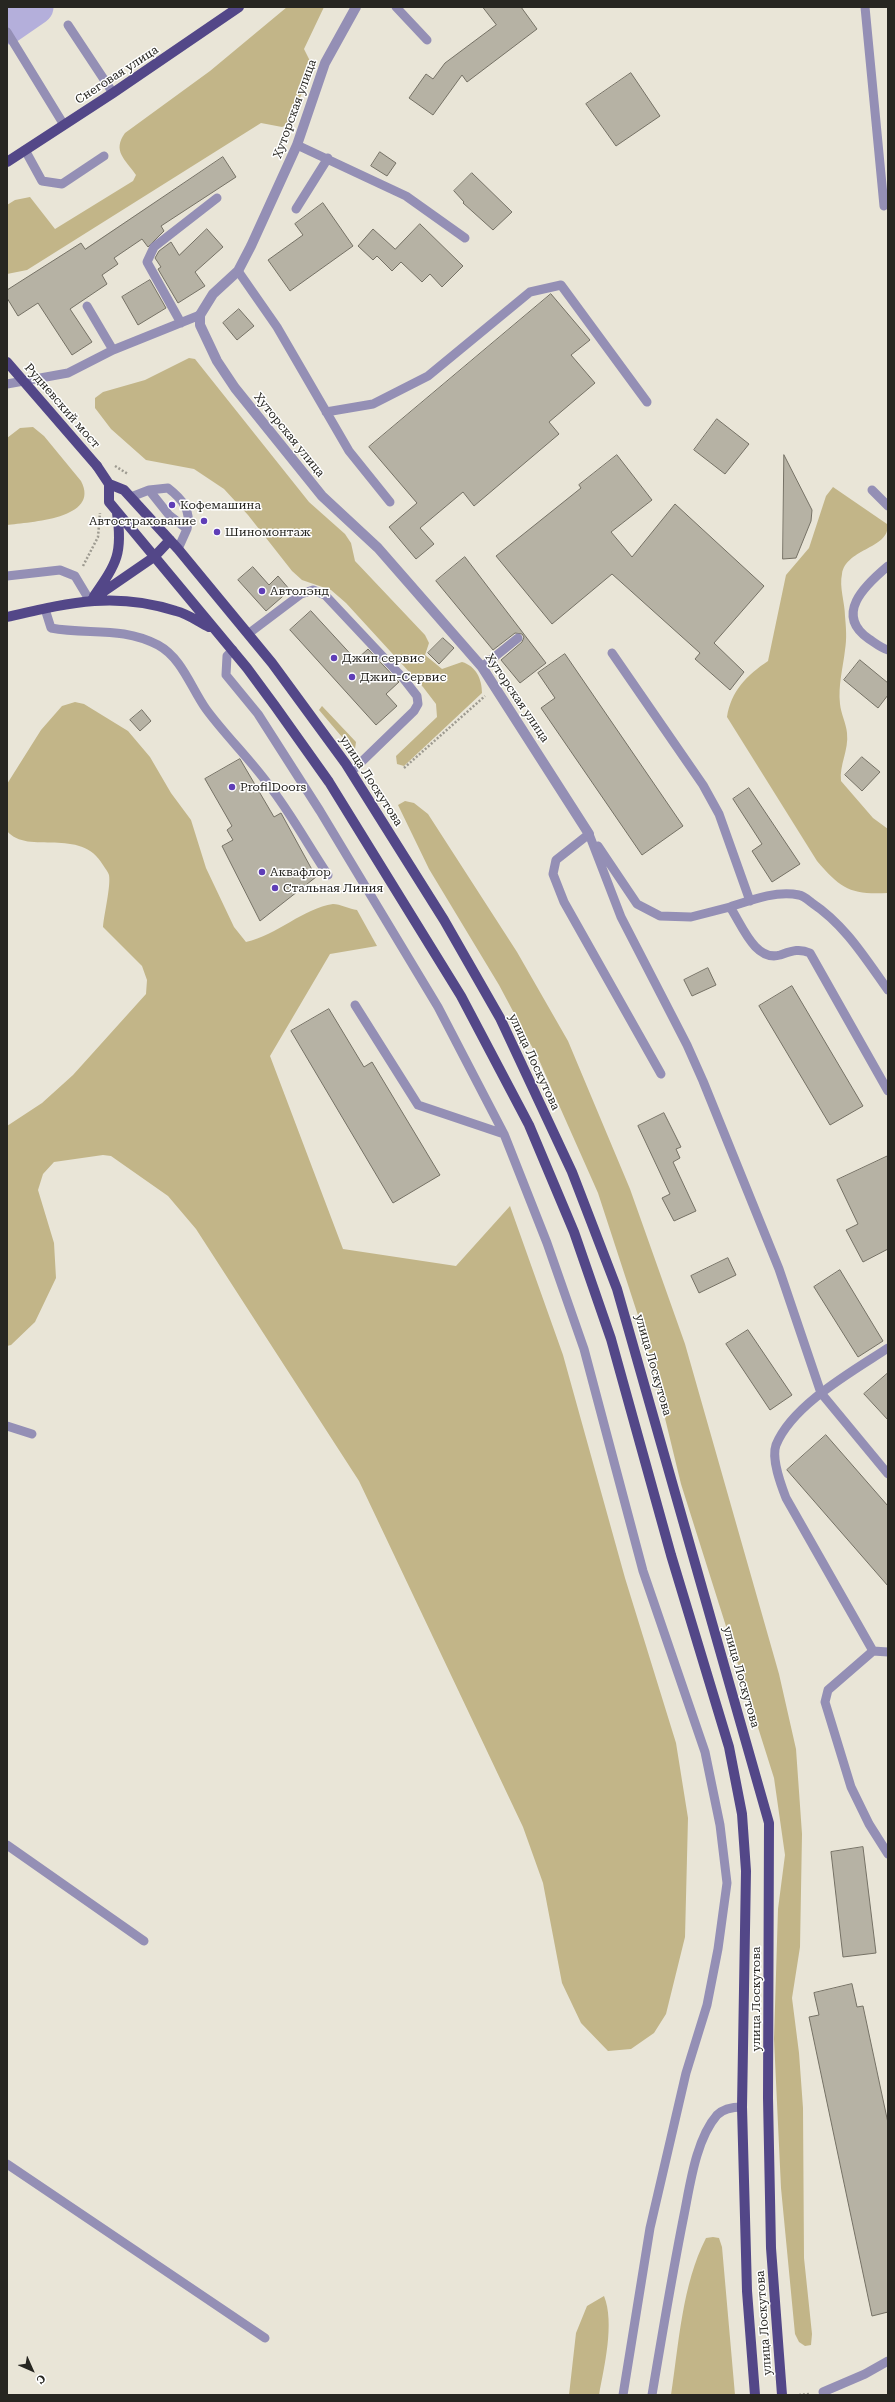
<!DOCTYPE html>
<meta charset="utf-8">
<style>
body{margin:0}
#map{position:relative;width:895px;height:2402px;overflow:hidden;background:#e9e5d7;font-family:"Roboto Serif",serif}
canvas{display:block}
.frame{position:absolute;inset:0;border:8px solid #272621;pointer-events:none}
.north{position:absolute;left:12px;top:2350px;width:40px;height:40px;-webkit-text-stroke:3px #fff;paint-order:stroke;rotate:135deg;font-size:11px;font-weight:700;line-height:16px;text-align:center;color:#272621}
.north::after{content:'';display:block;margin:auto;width:14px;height:18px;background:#272621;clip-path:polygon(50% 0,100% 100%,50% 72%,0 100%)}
</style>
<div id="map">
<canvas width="895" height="2402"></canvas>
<div class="frame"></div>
<div class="north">С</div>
</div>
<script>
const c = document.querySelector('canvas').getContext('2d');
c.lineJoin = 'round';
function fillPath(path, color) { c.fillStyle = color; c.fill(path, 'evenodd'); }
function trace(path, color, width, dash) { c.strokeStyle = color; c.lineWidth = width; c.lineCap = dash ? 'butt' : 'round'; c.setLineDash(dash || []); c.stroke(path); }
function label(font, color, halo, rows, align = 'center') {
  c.font = font + ' "Roboto Serif",serif'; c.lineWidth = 3; c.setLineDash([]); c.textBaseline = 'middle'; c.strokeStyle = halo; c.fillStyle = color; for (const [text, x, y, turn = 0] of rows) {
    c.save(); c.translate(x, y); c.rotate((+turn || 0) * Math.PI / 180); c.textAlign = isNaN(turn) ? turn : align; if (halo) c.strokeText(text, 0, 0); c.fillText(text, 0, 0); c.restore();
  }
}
fillPath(new Path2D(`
 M 287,7 L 324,7 L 304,49 L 312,65 L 312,72 L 287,125 L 282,127 L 261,123 L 27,270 L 7,274 L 7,205 L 15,200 L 30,197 L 55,229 L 133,181 L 136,175 C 125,159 112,151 125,133 L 210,71 Z
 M 189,358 L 195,359 L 309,502 L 345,534 L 351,543 L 355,561 L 425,635 L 429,643 L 425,655 L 442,669 L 462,662 C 476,666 482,679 482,693 L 404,766 L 397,764 L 396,756 L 437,717 L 436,704 L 423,687 L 346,603 L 331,590 L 302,580 L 292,571 L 248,515 L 224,489 L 194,469 L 146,460 L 111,429 L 95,408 L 95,398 L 103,392 L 145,380 Z
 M 33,427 L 44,436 L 81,481 C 101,519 30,522 7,525 L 7,438 L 20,428 Z
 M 833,487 L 887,524 C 892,548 846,548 842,574 C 839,587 845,603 845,616 C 846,627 847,639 845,650 C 843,668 838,685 840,704 C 841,714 846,723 847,733 C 849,750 839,765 841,781 L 873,818 L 888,829 L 888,893 C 851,895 841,889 817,861 L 727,717 C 731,691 747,675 768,661 L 786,575 L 809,548 L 826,496 Z
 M 75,702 L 84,704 L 128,731 L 150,757 L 171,793 L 191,820 L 206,868 L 234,927 L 246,942 C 277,935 304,908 333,904 C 340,904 350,909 357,910 L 377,946 L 330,954 L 270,1056 L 343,1249 L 456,1266 L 510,1206 L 563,1355 L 625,1578 L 676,1743 L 688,1818 L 685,1937 L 666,2014 L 654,2033 L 631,2049 L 608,2051 L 581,2023 L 562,1983 L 543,1883 L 523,1827 L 359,1481 L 196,1229 L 168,1196 L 111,1156 L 103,1155 L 54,1162 L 43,1174 L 38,1190 L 54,1243 L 56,1278 L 35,1322 L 11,1345 L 7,1346 L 7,1126 L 42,1103 L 73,1075 L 146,994 L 147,980 L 142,966 L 103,927 C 104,914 111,886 109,875 C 108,872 105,868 103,865 C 81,826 28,856 7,831 L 7,784 L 41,730 L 62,706 Z
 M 322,706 L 356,742 L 355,749 L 353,750 L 319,710 Z
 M 405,801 L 414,803 L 428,814 L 517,952 L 568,1041 L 630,1189 L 685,1344 L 779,1674 L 796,1749 L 802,1834 L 800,1947 L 792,1998 L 799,2053 L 803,2108 L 804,2258 L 812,2334 L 811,2345 L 805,2346 L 799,2342 L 795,2334 L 781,2188 L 774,2039 L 778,1909 L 785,1855 L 774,1778 L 681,1484 L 646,1340 L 598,1193 L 539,1060 L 499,985 L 429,869 L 398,805 Z
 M 713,2237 L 719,2238 L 722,2247 L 735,2395 L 671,2395 C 679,2343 682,2285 706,2238 Z
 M 604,2296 C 615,2323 604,2367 599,2395 L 569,2395 L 576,2333 L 587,2306 Z`), '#c2b588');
trace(new Path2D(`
 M 7,27 L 36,7`), '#b4afdb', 35);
const building = new Path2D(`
 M 483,7 L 521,7 L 537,29 L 467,82 L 462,75 L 433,115 L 409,98 L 426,74 L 433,79 L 445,63 L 496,25 Z
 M 631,73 L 660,116 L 616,146 L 586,104 Z
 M 380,152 L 396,163 L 387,176 L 371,166 Z
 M 223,157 L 236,177 L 161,226 L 164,231 L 148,247 L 142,239 L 114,258 L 118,264 L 102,275 L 107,284 L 70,309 L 92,342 L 72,355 L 38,303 L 18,316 L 7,298 L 7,290 L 81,243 L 85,249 Z
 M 472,173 L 512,212 L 493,230 L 463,203 L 464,202 L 454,191 Z
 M 323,203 L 353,246 L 290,291 L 268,260 L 303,235 L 295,224 Z
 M 420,224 L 463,266 L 442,287 L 430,274 L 422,282 L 401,262 L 392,271 L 377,256 L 373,260 L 358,246 L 373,229 L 395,249 Z
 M 207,229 L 223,247 L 195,272 L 205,286 L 178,303 L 158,269 L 161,267 L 155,258 L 159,251 L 171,242 L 179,255 Z
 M 150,280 L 166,308 L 138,325 L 122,297 Z
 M 551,294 L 590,340 L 571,355 L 595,383 L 549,422 L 559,434 L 474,506 L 463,492 L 420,528 L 434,544 L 416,559 L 389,527 L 417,503 L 369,447 Z
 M 239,309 L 254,326 L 237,340 L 223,323 Z
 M 717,419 L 749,444 L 725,474 L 694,450 Z
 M 617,455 L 652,500 L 611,532 L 632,557 L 675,504 L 764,586 L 714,643 L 744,672 L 730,690 L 695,659 L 700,653 L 612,574 L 552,624 L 496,556 L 581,488 L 579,485 Z
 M 784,455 L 812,510 L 811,521 L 796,558 L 783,559 Z
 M 465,557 L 546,663 L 520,683 L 501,660 L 522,642 L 524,637 L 522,634 L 515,633 L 493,650 L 436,581 Z
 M 253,567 L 269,585 L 278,576 L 290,590 L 266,611 L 238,580 Z
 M 311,611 L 356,660 L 368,649 L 399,682 L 386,694 L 397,706 L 376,725 L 290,630 Z
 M 443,638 L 454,648 L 439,664 L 428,653 Z
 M 565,654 L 683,826 L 642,855 L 541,708 L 555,698 L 538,673 Z
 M 860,660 L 888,683 L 888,695 L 878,708 L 844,680 Z
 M 142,710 L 151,721 L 140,731 L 130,720 Z
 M 862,757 L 880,772 L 862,791 L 845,775 Z
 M 240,759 L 274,817 L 281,813 L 316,877 L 260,921 L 222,846 L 233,840 L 227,830 L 232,826 L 205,779 Z
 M 749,788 L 800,864 L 772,882 L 752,851 L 762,844 L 733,799 Z
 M 708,968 L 716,985 L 692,996 L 684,980 Z
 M 792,986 L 863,1106 L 830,1125 L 759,1006 Z
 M 329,1009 L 364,1067 L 372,1062 L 440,1175 L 393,1203 L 291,1031 Z
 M 664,1113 L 681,1147 L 676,1149 L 680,1158 L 673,1162 L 696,1211 L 674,1221 L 662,1198 L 670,1194 L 638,1126 Z
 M 888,1156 L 888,1249 L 863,1262 L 846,1230 L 858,1224 L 837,1180 Z
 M 728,1258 L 736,1275 L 699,1293 L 691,1276 Z
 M 840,1270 L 883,1341 L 858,1357 L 814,1287 Z
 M 748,1330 L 792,1395 L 770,1410 L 726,1344 Z
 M 888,1373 L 888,1420 L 864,1394 Z
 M 826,1435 L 888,1506 L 888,1586 L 787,1470 Z
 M 863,1847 L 876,1953 L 843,1957 L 831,1852 Z
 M 852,1984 L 857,2007 L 863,2006 L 888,2123 L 888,2312 L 872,2316 L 809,2017 L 819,2015 L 814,1993 Z`);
fillPath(building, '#b6b2a4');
trace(building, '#757165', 1);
trace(new Path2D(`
 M 115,466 L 128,474
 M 83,566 L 98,537 L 100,513
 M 404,768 L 485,696
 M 799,2395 L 809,2394`), '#9d9a90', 2.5, [2, 2]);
trace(new Path2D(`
 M 396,7 L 427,40
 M 865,7 L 884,206
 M 68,25 L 113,93
 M 7,32 L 64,125
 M 297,145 L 406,196 L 465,238
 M 25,150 L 42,181 L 62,184 L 104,156
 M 296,209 L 328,158
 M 238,271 L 277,327 L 349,451 L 390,502
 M 87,306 L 113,350
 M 181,323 L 147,262 L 154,247 L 217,198
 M 7,384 L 68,373 L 113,350 L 200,315
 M 326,412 L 373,404 L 428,376 L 530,292 L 561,285 L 647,402
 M 149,490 L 168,488 C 182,499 192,510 187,529
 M 872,490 L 888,506
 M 131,497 L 149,490 L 169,515 L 187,529 L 178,549
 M 888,566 C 864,586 834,615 869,639 C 875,643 881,648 888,650
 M 7,576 L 60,570 L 75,576 L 90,601
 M 45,609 L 51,628 C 88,635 122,626 158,645 C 182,658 191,688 206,709 C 225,735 249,758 268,784 C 290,812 308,845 328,875
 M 248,634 L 301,594 L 313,590 L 325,595 L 403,678 L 417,696 L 418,704 L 414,711 L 351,772
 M 233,650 L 227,656 L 226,675 L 258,714 L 320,811 L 438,1007 L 504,1134 L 547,1243 L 584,1349 L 643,1571 L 705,1752 L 720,1825 L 727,1883 L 718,1949 L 707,2005 L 686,2073 L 650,2228 L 623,2395
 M 612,653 L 703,785 L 719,814 L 750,901
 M 482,667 L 518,638
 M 589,834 L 621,917 L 687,1045 L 703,1081 L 779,1269 L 821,1393 L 888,1474
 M 589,834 L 556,860 L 553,874 L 564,902 L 661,1074
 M 598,846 L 637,904 L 660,916 L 691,917 L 730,907 C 742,925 755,962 780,955 C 792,951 799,948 810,953 L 888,1091
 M 730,907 C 751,900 777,890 799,895 C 804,896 808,900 812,903 C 845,925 865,958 888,990
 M 355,1005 L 418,1105 L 504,1134
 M 888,1348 C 853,1371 792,1405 776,1445 C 771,1459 781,1485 786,1498 L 873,1651 L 888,1652
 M 7,1426 L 32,1434
 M 873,1651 L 828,1690 L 825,1702 L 851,1787 L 869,1824 L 888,1854
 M 7,1845 L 144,1941
 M 7,2164 L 265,2338
 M 823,2392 L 865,2374 L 888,2361
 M 652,2395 C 662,2335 672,2275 684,2215 C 690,2185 696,2139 717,2115 C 724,2108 733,2107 742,2107`), '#948fb5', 9);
trace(new Path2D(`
 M 356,7 L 325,63 L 297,145 L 251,246 L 238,271 L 213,294 L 200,315 L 200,325 L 217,361 L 235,388 L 322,496 L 378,548 L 482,667 L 589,834`), '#948fb5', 10);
trace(new Path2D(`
 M 7,162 L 113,93 L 239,7
 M 97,466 L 109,484 L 109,502 L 247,668 L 275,706 L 329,782 L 461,996 L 529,1125 L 574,1232 L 611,1339 L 671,1555 L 729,1747 L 742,1814 L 746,1871 L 742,2107 L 747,2291 L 755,2395
 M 109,484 L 124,490 L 178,549 L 272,663 L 346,764 L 444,920 L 500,1018 L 572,1172 L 617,1289 L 769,1823 L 768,2098 L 771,2248 L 782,2395
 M 94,596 C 117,563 123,553 117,513
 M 90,601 L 154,557 L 170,540
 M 7,617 C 68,603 114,591 176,611 C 188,614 199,622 209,627`), '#534788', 10);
trace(new Path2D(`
 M 7,362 L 97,466`), '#534788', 10);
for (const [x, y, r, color] of [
 [172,505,4,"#5f3eb7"],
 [204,521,4,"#5f3eb7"],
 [217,532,4,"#5f3eb7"],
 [262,591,4,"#5f3eb7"],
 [334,658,4,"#5f3eb7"],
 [352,677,4,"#5f3eb7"],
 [232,787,4,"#5f3eb7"],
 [262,872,4,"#5f3eb7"],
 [275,888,4,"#5f3eb7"]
]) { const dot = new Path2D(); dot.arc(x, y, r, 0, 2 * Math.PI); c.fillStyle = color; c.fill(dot); trace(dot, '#fff', 1.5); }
label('12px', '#272621', '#fff', [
 ["Снеговая улица",117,75,-33],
 ["Хуторская улица",295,109,-70],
 ["Рудневский мост",62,406,49],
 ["Хуторская улица",289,435,51],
 ["Хуторская улица",517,698,56],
 ["улица Лоскутова",371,781,57],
 ["улица Лоскутова",534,1062,65],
 ["улица Лоскутова",653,1365,74],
 ["улица Лоскутова",741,1677,74],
 ["улица Лоскутова",756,1999,-90],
 ["улица Лоскутова",764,2323,-94]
]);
label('12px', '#272621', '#fff', [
 ["Кофемашина",180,505],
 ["Автострахование",196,521,"right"],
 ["Шиномонтаж",225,532],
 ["Автолэнд",270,591],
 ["Джип сервис",342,658],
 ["Джип-Сервис",360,677],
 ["ProfilDoors",240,787],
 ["Аквафлор",270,872],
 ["Стальная Линия",283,888]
], 'left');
</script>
